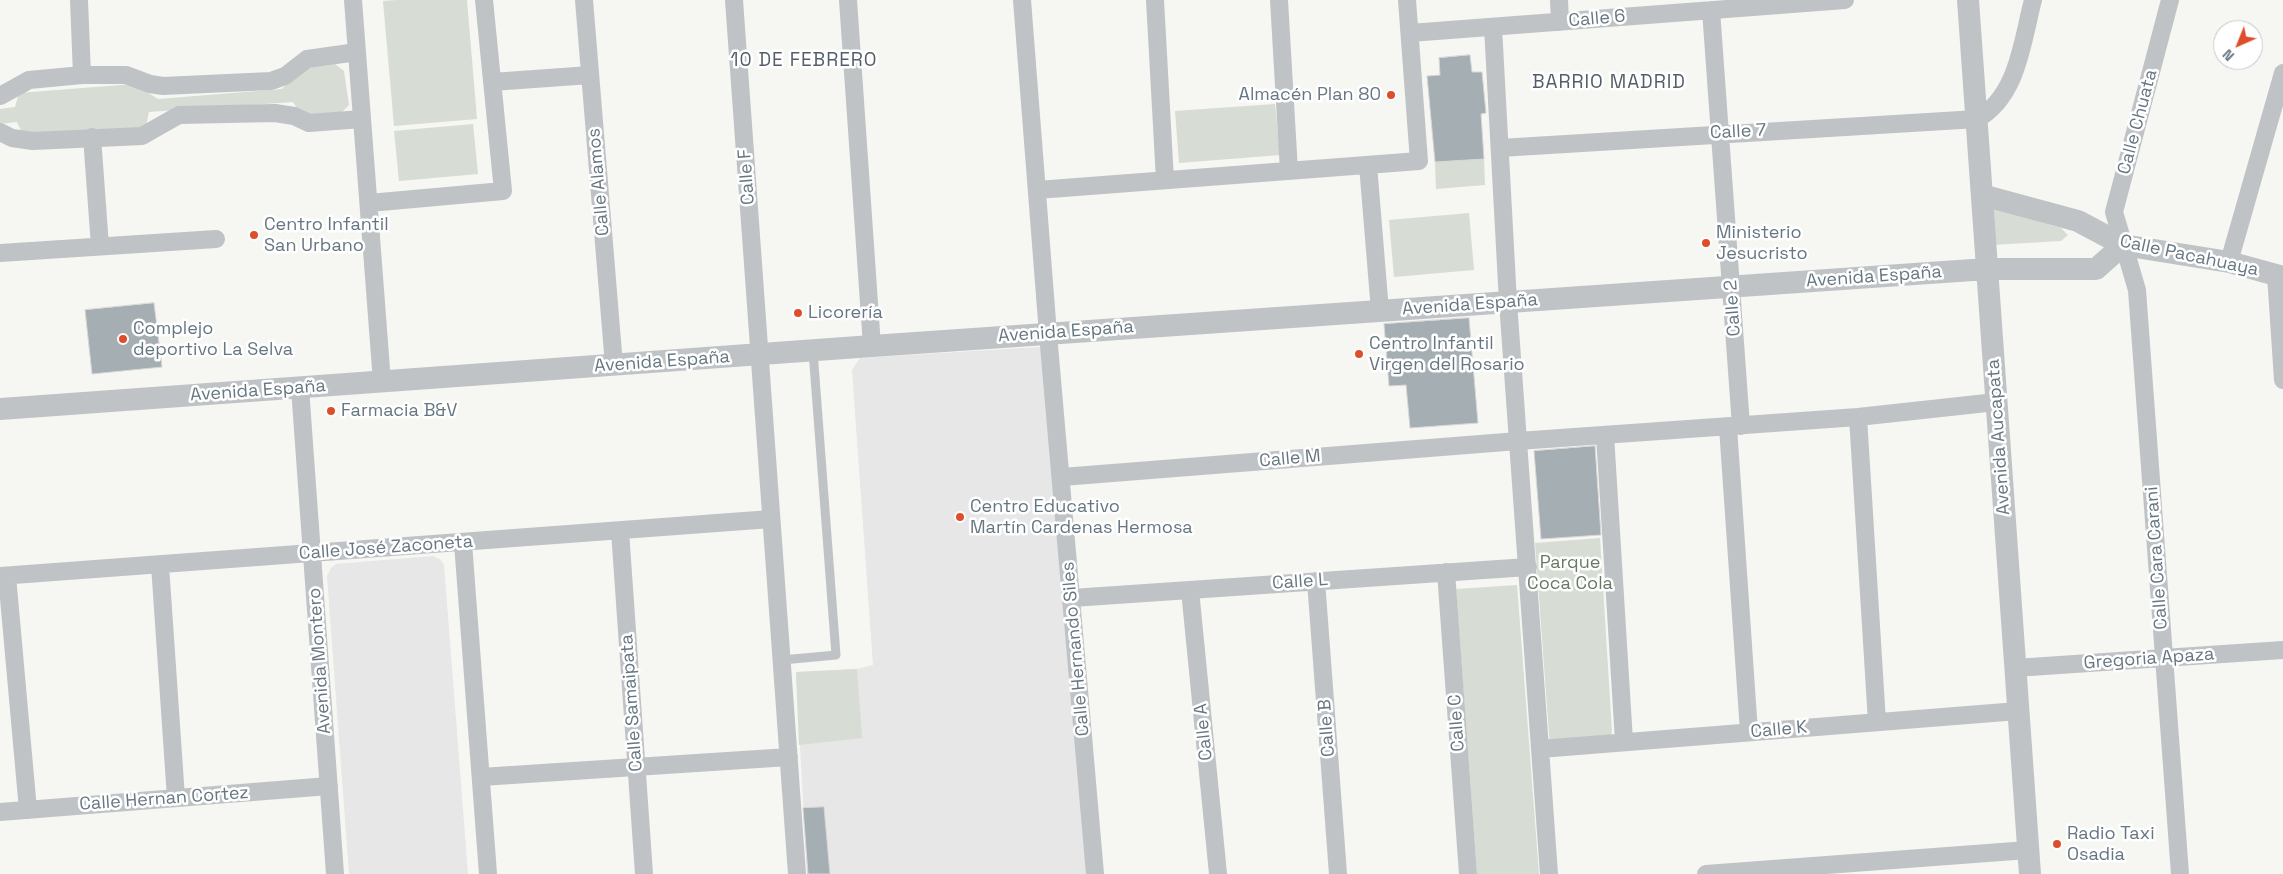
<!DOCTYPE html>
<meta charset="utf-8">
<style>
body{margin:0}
#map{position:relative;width:2283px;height:874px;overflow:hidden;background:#f6f6f2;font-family:"Space Grotesk",sans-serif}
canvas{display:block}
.north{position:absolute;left:2213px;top:20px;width:50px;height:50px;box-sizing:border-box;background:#fff;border:1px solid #c2c9cd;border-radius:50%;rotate:224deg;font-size:14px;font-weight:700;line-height:20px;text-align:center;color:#667782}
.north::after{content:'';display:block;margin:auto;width:18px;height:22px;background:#dd4e2b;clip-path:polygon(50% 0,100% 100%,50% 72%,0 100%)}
</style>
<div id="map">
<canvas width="2283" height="874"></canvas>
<div class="north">N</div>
</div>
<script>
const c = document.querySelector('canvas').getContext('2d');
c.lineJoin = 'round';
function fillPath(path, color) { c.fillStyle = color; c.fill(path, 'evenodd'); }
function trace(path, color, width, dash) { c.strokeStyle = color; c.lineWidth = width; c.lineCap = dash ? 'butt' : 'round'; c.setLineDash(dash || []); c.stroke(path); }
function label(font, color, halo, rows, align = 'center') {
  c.font = font + ' "Space Grotesk",sans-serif'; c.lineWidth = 5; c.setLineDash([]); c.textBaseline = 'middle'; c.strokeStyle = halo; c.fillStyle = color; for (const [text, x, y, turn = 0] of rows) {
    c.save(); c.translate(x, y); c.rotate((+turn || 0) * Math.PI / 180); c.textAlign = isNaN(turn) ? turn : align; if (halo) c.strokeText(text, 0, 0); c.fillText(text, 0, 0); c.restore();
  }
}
fillPath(new Path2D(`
 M 1039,347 L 1044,351 L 1087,874 L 807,874 L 796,672 L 856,669 L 873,665 L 852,370 L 860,358 Z
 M 433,556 L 440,559 L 444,565 L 468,874 L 349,874 L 327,576 L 331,568 L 336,564 Z`), '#e6e7e6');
fillPath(new Path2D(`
 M 397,0 L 467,0 L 477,119 L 394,126 L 383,1 Z
 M 335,64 L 344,71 L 349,105 L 338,116 L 304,119 L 293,102 L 149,112 L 145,130 L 25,139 L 17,122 L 0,124 L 0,109 L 15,107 L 19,93 L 134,84 L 158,99 L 282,89 L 300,69 Z
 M 1275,104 L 1280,155 L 1179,163 L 1175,111 Z
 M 473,124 L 478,174 L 399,181 L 394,131 Z
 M 1484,159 L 1485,185 L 1436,189 L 1435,162 Z
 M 1989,207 L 2061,228 L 2068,235 L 2061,241 L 1991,245 Z
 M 1469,213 L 1474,270 L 1394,277 L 1389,220 Z
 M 1600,538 L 1612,732 L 1610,737 L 1550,747 L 1535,543 Z
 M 1517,585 L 1539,874 L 1477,874 L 1456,589 Z
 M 857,669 L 862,738 L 799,745 L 796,672 Z`), '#d7dcd4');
const building = new Path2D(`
 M 1470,55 L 1472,72 L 1482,72 L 1486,113 L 1481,114 L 1484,159 L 1435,162 L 1427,76 L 1440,75 L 1439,58 Z
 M 154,303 L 162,367 L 92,374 L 85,310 Z
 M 1469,318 L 1478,423 L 1410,428 L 1406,385 L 1389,386 L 1384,324 Z
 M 1595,446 L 1601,535 L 1541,539 L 1534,451 Z
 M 824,807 L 830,874 L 808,874 L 803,808 Z`);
fillPath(building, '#a5aeb3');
trace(building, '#d7d7d5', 1);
trace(new Path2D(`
 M 782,660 L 836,655 L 813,351`), '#bfc3c6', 9);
trace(new Path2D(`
 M 79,0 L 82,75
 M 353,0 L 382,382
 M 584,0 L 614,365
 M 734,0 L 797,874
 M 848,0 L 872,346
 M 1022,0 L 1048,334 L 1095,874
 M 1155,0 L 1165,180
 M 1279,0 L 1289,171
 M 1559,0 L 1560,22
 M 2170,0 L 2114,212 L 2137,290 L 2180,874
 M 1711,10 L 1741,426
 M 1493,27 L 1508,302 L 1549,874
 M 1410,33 L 1845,0
 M 492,82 L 590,75
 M 0,96 L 29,80 L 82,75 L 126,75 L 150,84 L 163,86 L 271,81 L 285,76 L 307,59 L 357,52
 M 0,132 L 12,138 L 33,141 L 142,136 L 179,115 L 275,113 L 294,116 L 309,123 L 362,119
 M 92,137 L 100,246
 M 1500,148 L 1977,119 C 2018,96 2022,42 2033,0
 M 1368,165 L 1380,311
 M 1037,190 L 1419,161 L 1407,0
 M 369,203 L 503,191 L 484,0
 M 0,253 L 216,239
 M 2229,262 L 2283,73
 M 2276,275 L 2283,380
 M 300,388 L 335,874
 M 1858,417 L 1877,722
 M 1728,427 L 1749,732
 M 1605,435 L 1624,741
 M 1062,477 L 1518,441 L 1858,417 L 1996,402
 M 620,531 L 644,874
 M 463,543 L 488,874
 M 160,565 L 176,798
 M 1446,572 L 1468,874
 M 0,576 L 771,519
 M 7,576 L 28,810
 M 1316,581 L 1338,874
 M 1190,590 L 1218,874
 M 1072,598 L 1528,567
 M 2015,668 L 2283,650
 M 1540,749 L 2018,711
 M 481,777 L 789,757
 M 0,812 L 329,786
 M 1706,874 L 2028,850`), '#bfc3c6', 18);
trace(new Path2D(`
 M 1968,0 L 2030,874
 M 1982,195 L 2078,221 L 2123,245 L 2229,262 L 2283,277
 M 0,409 L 872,346 L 1987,269 L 2096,269 L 2123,245`), '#bfc3c6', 22);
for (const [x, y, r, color] of [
 [1391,95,5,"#dd4e2b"],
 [254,235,5,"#dd4e2b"],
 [1706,243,5,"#dd4e2b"],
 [798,313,5,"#dd4e2b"],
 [123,339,5,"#dd4e2b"],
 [1359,354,5,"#dd4e2b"],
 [331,411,5,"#dd4e2b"],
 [960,517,5,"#dd4e2b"],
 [2057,844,5,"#dd4e2b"]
]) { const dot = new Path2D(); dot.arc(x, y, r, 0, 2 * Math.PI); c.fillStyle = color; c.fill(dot); trace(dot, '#fff', 2); }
label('18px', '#667782', '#fff', [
 ["Calle 6",1597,19,-5],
 ["Calle Chuata",2138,122,-75],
 ["Calle 7",1738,132,-3],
 ["Calle F",747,177,-94],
 ["Calle Alamos",599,182,-95],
 ["Calle Pacahuaya",2189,256,12],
 ["Avenida España",1874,277,-4],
 ["Avenida España",1470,305,-4],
 ["Calle 2",1733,308,-94],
 ["Avenida España",1066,332,-4],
 ["Avenida España",662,362,-4],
 ["Avenida España",258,391,-4],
 ["Avenida Aucapata",1999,437,-94],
 ["Calle M",1290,459,-5],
 ["Calle José Zaconeta",386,548,-4],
 ["Calle Cara Carani",2157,558,-94],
 ["Calle L",1300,582,-4],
 ["Calle Hernando Siles",1076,649,-95],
 ["Gregoria Apaza",2149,659,-4],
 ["Avenida Montero",320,661,-94],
 ["Calle Samaipata",632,703,-94],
 ["Calle C",1457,723,-94],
 ["Calle B",1327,728,-94],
 ["Calle K",1779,730,-5],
 ["Calle A",1204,732,-96],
 ["Calle Hernan Cortez",164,799,-4]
]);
label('18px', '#667782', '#fff', [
 ["Almacén Plan 80",1381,95,"right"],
 ["Centro Infantil",264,225],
 ["San Urbano",264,246],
 ["Ministerio",1716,233],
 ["Jesucristo",1716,254],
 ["Licorería",808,313],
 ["Complejo",133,329],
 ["deportivo La Selva",133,350],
 ["Centro Infantil",1369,344],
 ["Virgen del Rosario",1369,365],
 ["Farmacia B&V",341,411],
 ["Centro Educativo",970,507],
 ["Martín Cardenas Hermosa",970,528],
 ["Radio Taxi",2067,834],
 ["Osadia",2067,855]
], 'left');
label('18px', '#697a64', '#fff', [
 ["Parque",1570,563],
 ["Coca Cola",1570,584]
]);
c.letterSpacing = '1px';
label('19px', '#535f68', '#fff', [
 ["10 DE FEBRERO",804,61],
 ["BARRIO MADRID",1609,83]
]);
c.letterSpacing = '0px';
</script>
